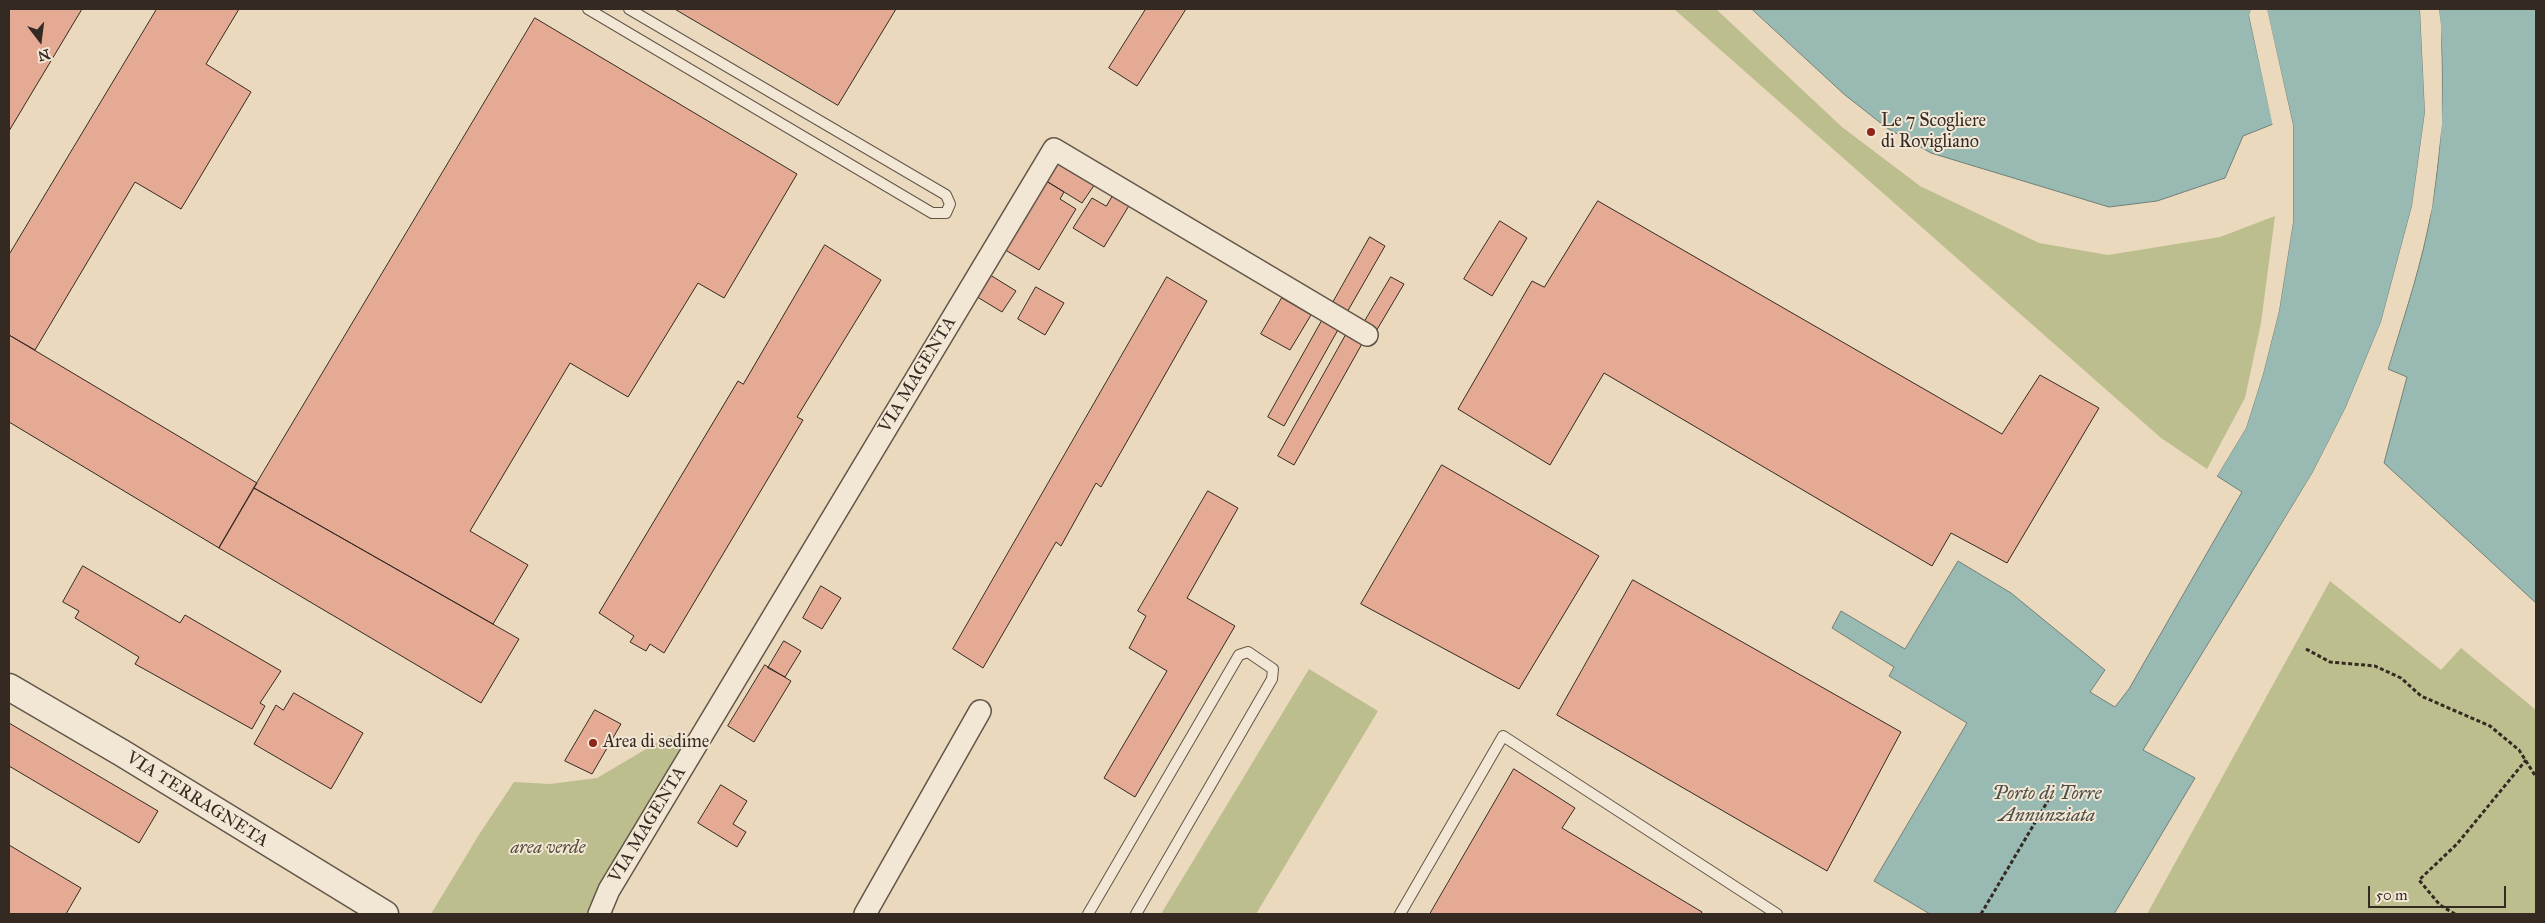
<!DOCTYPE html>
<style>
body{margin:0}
#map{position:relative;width:2545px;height:923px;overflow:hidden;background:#ebd9be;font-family:"IM FELL Great Primer",serif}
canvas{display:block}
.frame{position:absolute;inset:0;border:10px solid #342a22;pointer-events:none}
.north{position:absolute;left:15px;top:15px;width:50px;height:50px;-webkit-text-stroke:4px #f2e6d5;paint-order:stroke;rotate:165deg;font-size:14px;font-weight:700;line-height:20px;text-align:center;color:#342a22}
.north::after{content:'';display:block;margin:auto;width:18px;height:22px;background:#342a22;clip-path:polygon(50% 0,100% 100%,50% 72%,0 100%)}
.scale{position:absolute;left:2368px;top:886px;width:138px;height:22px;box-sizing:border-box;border:2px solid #342a22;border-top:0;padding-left:6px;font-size:15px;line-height:18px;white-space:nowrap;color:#342a22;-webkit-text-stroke:4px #f2e6d5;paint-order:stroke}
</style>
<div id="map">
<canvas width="2545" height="923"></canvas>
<div class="frame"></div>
<div class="north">N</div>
<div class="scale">50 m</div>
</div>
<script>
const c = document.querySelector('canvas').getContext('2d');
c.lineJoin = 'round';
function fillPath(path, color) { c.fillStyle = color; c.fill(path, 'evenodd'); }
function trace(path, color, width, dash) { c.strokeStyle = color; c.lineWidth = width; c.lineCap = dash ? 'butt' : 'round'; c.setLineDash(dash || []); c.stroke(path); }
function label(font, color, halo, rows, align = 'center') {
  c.font = font + ' "IM FELL Great Primer",serif'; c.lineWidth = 4; c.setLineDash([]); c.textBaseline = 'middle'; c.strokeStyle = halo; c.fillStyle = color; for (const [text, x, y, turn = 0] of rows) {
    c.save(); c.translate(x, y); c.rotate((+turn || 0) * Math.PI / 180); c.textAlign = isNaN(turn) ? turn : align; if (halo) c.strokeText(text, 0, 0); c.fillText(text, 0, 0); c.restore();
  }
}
fillPath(new Path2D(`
 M 1674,9 L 1716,9 L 1842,127 L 1920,186 L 2039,243 L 2108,255 L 2220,237 L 2275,216 L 2261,323 L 2245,398 L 2207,469 L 2161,438 Z
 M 2330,581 L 2441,670 L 2461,648 L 2536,710 L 2536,914 L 2147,914 Z
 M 1309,669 L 1378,711 L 1256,914 L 1161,914 Z
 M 670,735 L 683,743 L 586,914 L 431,914 L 480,833 L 514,782 L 550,784 L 597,778 Z`), '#bcbe8e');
const water = new Path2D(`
 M 1752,9 L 2251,9 L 2249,16 L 2273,124 L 2243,136 L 2225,178 L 2157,201 L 2109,207 L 1931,153 L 1887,128 L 1845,95 Z
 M 2267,9 L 2420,9 L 2425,112 L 2412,206 L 2381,322 L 2346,407 L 2313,472 L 2143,750 L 2195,778 L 2114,914 L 1930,914 L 1874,881 L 1967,723 L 1889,676 L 1894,667 L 1832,628 L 1841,611 L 1905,649 L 1958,561 L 2011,593 L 2105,670 L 2090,692 L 2115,707 L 2129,689 L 2242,492 L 2217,476 L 2246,428 L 2263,374 L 2279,311 L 2293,222 L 2293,125 Z
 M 2439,9 L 2536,9 L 2536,603 L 2384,463 L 2407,377 L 2388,369 C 2404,316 2423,262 2432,207 C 2443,141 2445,75 2439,9 Z`);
fillPath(water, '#98bab2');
trace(water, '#708078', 1);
fillPath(new Path2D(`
 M 2251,9 L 2254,9 L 2252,16 L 2276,123 L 2273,127 L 2249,15 Z
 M 2265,9 L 2267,9 L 2293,125 L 2293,222 L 2279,311 L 2263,374 L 2246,428 L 2217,476 L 2215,474 L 2244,427 L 2261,373 L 2277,311 L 2291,221 L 2291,125 Z
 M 2420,9 L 2423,9 L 2425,26 L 2427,112 L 2414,207 L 2384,323 L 2348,408 L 2315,474 L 2277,536 L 2275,535 L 2313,472 L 2346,407 L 2381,322 L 2412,206 L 2425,112 Z
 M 2437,9 L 2439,9 L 2441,25 L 2442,124 L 2432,208 L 2413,285 L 2387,371 L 2386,368 L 2411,285 L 2429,207 L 2440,124 Z`), '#ebd9be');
const building = new Path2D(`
 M 9,9 L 82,9 L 9,131 Z
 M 157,9 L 239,9 L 206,64 L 251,92 L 181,209 L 135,182 L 35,350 L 9,335 L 9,255 Z
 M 675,9 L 896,9 L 838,105 Z
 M 1146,9 L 1186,9 L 1137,86 L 1109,68 Z
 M 535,18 L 797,174 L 724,298 L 698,283 L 628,397 L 570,363 L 470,531 L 528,565 L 493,624 L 254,488 Z
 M 1055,158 L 1095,184 L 1082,203 L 1043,179 Z
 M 1043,179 L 1064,192 L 1060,199 L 1076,209 L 1039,270 L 1002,248 Z
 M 1114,194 L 1130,204 L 1104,247 L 1073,228 L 1092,198 L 1106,206 Z
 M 1598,201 L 2002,434 L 2040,375 L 2099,408 L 2007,563 L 1951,533 L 1932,566 L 1604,373 L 1550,465 L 1458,409 L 1532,281 L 1544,287 Z
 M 1500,221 L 1527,238 L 1492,296 L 1464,279 Z
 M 1370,237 L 1385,246 L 1346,314 L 1331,306 Z
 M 825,245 L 881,280 L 797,417 L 803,420 L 664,653 L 650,644 L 646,651 L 630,642 L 634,636 L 599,613 L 738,381 L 743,384 Z
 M 987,273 L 1016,291 L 1002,312 L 974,295 Z
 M 1167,277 L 1207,301 L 1101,487 L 1096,483 L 1061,546 L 1056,542 L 983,668 L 953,649 Z
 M 1391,277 L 1404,284 L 1375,333 L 1362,326 Z
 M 1036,287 L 1064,303 L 1045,335 L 1018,319 Z
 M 1282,298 L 1311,315 L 1290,350 L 1261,334 Z
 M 1323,319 L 1339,328 L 1284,426 L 1268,417 Z
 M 1347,333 L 1363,342 L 1294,465 L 1278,456 Z
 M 9,335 L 257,483 L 219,548 L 9,422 Z
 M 1442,465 L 1599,556 L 1519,689 L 1361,604 Z
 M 254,488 L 519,639 L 481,703 L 219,548 Z
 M 1208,491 L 1238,508 L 1187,598 L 1235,626 L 1135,797 L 1104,778 L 1167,671 L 1129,648 L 1146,616 L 1138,611 Z
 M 83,566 L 180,623 L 185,615 L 281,671 L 260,703 L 265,706 L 252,729 L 135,664 L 139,657 L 75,618 L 79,611 L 63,602 Z
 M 1633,580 L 1901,732 L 1827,871 L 1557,715 Z
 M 821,586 L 841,598 L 822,629 L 803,618 Z
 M 784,641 L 801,651 L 785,677 L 768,668 Z
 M 765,665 L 791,681 L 754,742 L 728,726 Z
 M 294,693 L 363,733 L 331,789 L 254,744 L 276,705 L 283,710 Z
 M 595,710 L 621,724 L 592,774 L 565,761 Z
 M 9,723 L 158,811 L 139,843 L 9,766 Z
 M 1514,769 L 1575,808 L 1562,828 L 1702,912 L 1701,914 L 1430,914 Z
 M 721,785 L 747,801 L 733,824 L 746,832 L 737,847 L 698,823 Z
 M 9,845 L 81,888 L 66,914 L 9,914 Z`);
fillPath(building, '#e5aa93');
trace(building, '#342a22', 1);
const service = new Path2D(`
 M 588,9 L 932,213 L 946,213 L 950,204 L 946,195 L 629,9
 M 1088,914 L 1239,655 L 1248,652 L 1273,669 L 1272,679 L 1136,914
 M 1400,914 L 1503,736 L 1777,914`);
const minor = new Path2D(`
 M 599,914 L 609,890 L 1054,149 L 1367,335
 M 865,914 L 980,711`);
const tertiary = new Path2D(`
 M 9,687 L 122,753 L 385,914`);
trace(service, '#625649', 12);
trace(minor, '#625649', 24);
trace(tertiary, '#625649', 29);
trace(new Path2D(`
 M 2306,649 L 2330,662 L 2375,666 L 2401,678 L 2421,696 L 2490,726 L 2519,750 L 2536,777
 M 1981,914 L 2053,792
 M 2455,914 L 2440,905 L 2419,880 L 2457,844 L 2526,760`), '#342a22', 3, [4, 2.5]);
trace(service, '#f2e6d5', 10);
trace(minor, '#f2e6d5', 21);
trace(tertiary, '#f2e6d5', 26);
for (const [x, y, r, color] of [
 [1871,132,5,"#8f2418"],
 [593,743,5,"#8f2418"]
]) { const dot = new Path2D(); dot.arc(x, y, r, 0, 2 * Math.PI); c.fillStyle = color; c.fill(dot); trace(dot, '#f2e6d5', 2); }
label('18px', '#342a22', '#f2e6d5', [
 ["Le 7 Scogliere",1881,122],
 ["di Rovigliano",1881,143],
 ["Area di sedime",603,743]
], 'left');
label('18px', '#342a22', '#f2e6d5', [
 ["VIA MAGENTA",918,375,-59],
 ["VIA TERRAGNETA",197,800,32],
 ["VIA MAGENTA",648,825,-59]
]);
label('italic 18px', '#564f3d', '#f2e6d5', [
 ["area verde",548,849]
]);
label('italic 19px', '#4d4e46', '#f2e6d5', [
 ["Porto di Torre",2047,794],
 ["Annunziata",2047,816]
]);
</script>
